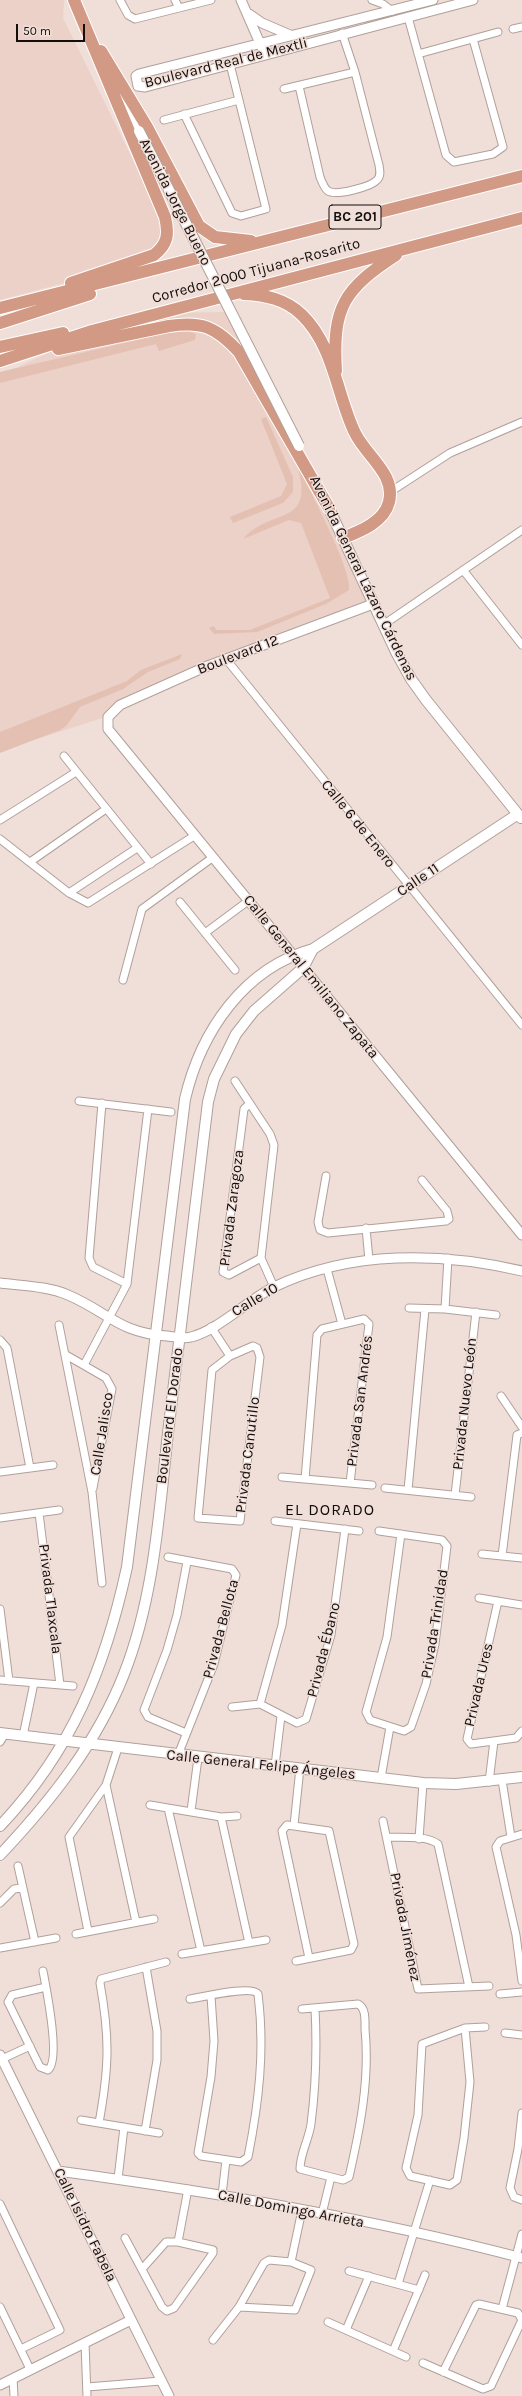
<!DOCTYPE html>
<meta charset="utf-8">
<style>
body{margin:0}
#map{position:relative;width:522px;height:2396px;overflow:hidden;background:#f0ded8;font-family:Karla,sans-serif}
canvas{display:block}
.scale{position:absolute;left:16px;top:24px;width:69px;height:18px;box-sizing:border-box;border:2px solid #130d0b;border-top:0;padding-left:5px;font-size:12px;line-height:14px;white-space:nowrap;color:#130d0b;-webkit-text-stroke:3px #f0ded8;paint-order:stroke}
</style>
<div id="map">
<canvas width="522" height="2396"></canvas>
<div class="scale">50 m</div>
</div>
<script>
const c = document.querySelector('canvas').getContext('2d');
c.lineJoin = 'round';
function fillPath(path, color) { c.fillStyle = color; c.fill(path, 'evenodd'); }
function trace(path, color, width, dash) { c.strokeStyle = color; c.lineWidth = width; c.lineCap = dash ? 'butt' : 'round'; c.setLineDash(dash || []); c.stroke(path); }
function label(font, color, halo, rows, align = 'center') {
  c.font = font + ' Karla,sans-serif'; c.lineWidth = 3; c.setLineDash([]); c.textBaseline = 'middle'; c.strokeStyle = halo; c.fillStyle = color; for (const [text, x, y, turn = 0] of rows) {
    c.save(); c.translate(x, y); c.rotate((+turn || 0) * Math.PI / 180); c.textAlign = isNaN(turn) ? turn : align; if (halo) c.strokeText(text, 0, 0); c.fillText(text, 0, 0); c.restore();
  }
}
fillPath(new Path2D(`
 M 0,0 L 64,0 L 63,18 L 166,227 L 161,249 L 124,267 L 0,300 Z
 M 229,312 L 381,604 L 123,702 L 105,717 L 0,751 L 0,372 L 16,368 L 91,332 L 162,313 Z`), '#ebd1c8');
fillPath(new Path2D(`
 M 184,329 L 196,334 L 195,340 L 159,351 L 156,344 L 0,383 L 0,372 Z
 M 266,417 L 293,477 L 293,492 L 283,503 L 233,523 L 230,517 L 281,496 L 287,484 L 261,419 Z
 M 297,464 C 308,488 352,568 349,590 L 326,604 L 257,632 L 214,634 L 209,628 L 214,626 L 216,630 L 250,630 L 330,598 L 301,523 L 289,520 L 243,539 C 274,505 315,529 297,464 Z
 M 182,654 L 180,659 L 148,672 L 123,689 L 80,707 L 66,726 L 60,730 L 0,753 L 0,732 L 127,681 L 141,670 Z`), '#e4c0b3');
const minor = new Path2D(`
 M 120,0 L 128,15 L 135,19 L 211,0
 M 175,0 L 179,8
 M 372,0 L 383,4 L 392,11
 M 408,17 L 446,155 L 454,162 L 493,154 L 503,147 L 473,39
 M 513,29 L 522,27
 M 418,54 L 498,32
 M 299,86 L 320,177 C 322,182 324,188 328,191 C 336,196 371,187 377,180 C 381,176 380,171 379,165 L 355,72 L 342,33
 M 284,89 L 355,72
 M 184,114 L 232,213 L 241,216 L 266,209 L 230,64
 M 164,120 L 239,100
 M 390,492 L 450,453 L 522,422
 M 463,570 L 522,645
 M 383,625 L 522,530
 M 226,659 L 522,1025
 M 64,756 L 151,864
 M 0,820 L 76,772
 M 0,839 L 69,893 L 88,903 L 194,836
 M 30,862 L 106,809
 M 69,893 L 137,848
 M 180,902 L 235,970
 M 205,933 L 248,901
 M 123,980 L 142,909 L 212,858
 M 235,1081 L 270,1134 L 274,1145 L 261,1258 L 274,1287
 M 79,1101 L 171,1112
 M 102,1103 L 89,1258 L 93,1267 L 127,1284
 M 249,1104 L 244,1109 L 223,1272 L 229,1275 L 261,1258
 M 326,1176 L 318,1222 L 320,1230 L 328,1233 L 446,1221 L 449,1219 L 447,1211 L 422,1180
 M 366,1228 L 369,1260
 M 327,1269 L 342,1324
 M 409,1308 L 445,1309 L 496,1315
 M 445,1309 L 448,1258
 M 59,1325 L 92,1492 L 102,1583
 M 211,1327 L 230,1356
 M 0,1340 L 7,1348 L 30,1468
 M 253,1346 L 257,1348 L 260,1357 L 240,1521 L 198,1518 L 212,1370 L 230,1356 Z
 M 66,1355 L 106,1378 L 112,1389 L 93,1488
 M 84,1365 L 127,1284 L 148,1109
 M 501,1396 L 522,1427
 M 0,1472 L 53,1465
 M 282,1477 L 372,1485
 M 305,1479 L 317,1335 L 322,1329 L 364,1319 L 369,1324 L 350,1483
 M 385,1488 L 471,1497
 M 408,1490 L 425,1309
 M 455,1495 L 476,1312
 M 39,1513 L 60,1685
 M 0,1518 L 59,1510
 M 275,1521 L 359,1531
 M 379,1531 L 442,1540 L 447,1546 L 435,1644 L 426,1684 L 411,1727 L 404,1731 L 370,1720 L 366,1712 L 387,1637 L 401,1534
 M 482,1554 L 522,1558
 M 502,1556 L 517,1435 L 522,1433
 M 168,1557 L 232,1569 L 236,1575 L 214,1664 L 178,1755
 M 479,1598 L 522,1605
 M 498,1601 L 467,1739 L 471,1744 L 516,1738 L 522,1731
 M 0,1609 L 9,1681
 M 0,1680 L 73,1686
 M 260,1704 L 282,1625 L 297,1524
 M 232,1707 L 260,1704 L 297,1723 L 306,1719 L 331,1635 L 345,1529
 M 186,1733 L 148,1717 L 144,1710 L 167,1650 L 177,1615 L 187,1562
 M 23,1736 L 34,1683
 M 0,1742 L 5,1734
 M 275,1766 L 281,1716
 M 381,1778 L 390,1727
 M 502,1780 L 511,1837
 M 489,1782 L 494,1741
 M 106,1785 L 136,1922
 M 150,1805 L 221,1817 L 237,1816
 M 168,1808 L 201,1951
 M 191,1811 L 198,1758
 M 221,1817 L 249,1943
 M 383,1821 L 418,1989 L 489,1986
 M 294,1825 L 300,1768
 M 522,1834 L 500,1841 L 496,1847 L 516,1935 L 522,1981
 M 387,1837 C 402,1838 426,1835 438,1844 L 469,1987
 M 419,1839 L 423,1783
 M 18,1866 L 35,1942
 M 0,1903 L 14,1889 L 22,1888
 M 88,1931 L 69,1837 L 106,1785 L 118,1748
 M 76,1934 L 154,1919
 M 0,1948 L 56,1938
 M 182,1954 L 266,1940
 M 296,1961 L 351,1950 L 354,1944 L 329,1831 L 287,1825 L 282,1831 L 309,1958
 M 43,1971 C 46,1987 61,2060 48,2070 L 40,2067 L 8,2002 L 12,1995 L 46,1987
 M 500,1994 L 522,1992
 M 190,1999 C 203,1997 252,1985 258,1994 C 265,2049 259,2102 248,2157 L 241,2162 L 201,2156 L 198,2153 L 211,2077 L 214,2041 L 211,1996
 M 302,2009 L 358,2004 C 366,2008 365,2020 365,2029 C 370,2079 360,2129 349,2177 L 343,2180 L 300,2169 C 300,2154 309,2139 311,2124 C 316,2085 317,2047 315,2008
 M 465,2028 L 470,2082 L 464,2138 L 457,2180 L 450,2185 L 410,2176 L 406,2168 L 418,2115 L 422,2044 L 465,2028 L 485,2027
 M 505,2033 L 522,2035
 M 2,2059 L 30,2046
 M 522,2113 L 518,2149 L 510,2188 L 514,2197 L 522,2200
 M 81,2120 L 159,2133
 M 99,2123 C 109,2068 110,2038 100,1983 L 101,1979 L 166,1962
 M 145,2131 L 157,2060 L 157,2031 L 146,1967
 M 118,2179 L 124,2127
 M 222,2195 L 226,2160
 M 0,2204 L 60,2330 L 21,2349
 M 322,2214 L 331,2177
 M 125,2238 L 162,2307 L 167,2311 L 174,2308 L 213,2253 L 213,2250 L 178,2242 L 166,2242 L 142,2269
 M 178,2242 L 188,2189
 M 291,2262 L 302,2210
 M 349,2271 L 419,2290
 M 398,2284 L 430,2180
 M 0,2307 L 30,2369
 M 502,2309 L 522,2234
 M 328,2322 L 406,2357
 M 346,2330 L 369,2276
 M 213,2340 L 239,2307 L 264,2263 L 269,2260 L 291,2262 L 311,2270 L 295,2310 L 239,2307
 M 85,2343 L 87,2396
 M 393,2351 L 425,2275
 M 423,2363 L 483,2389 L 491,2386 L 522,2320
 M 443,2372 L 476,2305 L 479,2304 L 518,2313 L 522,2320
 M 13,2378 L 14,2396
 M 87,2387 L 161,2381`);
const tertiary = new Path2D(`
 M 241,0 L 262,48
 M 433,0 L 139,74 L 136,76 L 138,86 L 145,87 L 473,0
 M 249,14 L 262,23 L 290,35
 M 373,604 L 205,667 L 120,705 L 108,717 L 108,729 L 522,1235
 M 0,1283 C 23,1286 47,1286 68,1295 C 108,1312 119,1333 167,1336 C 175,1337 184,1339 191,1337 C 217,1331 248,1300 274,1287 C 351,1250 441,1252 522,1271
 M 0,2055 L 169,2396
 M 58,2171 C 213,2192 370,2218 522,2258
 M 0,2385 L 131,2320`);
const secondary = new Path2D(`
 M 117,88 L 139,131
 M 326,502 L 396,652 L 411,679 L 426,700 L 521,818
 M 0,1733 L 423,1783 L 456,1784 L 522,1777
 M 0,1826 C 72,1750 105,1668 127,1567 L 185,1099 C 201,1031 244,968 313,949 L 518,814
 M 0,1855 C 50,1802 97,1743 124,1674 C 154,1598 159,1514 168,1433 C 181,1323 195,1213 208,1102 L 214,1079 L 236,1034 L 254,1011 L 303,968 L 313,949`);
const trunk = new Path2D(`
 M 101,51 L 147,127 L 199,226 L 215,237 L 251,241
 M 71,283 L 154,255 C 168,244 169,234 165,217 L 74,0
 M 244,294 C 265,295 286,299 302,315 C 334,346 337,396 355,433 C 366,456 396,474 389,502 C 384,522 361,531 343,538
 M 0,308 L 522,176
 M 0,323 L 90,294
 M 0,347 L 63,333
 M 58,349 L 169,326 C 202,321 216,327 239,352 L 329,508
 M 0,361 L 92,331 L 522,218
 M 336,371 C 332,307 344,289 396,255`);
trace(minor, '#b1a09a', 9);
trace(tertiary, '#b1a09a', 11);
trace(secondary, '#b1a09a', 12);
trace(trunk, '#fff', 14);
trace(minor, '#fff', 7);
trace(tertiary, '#fff', 9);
trace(secondary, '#fff', 10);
trace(trunk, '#d29a84', 12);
const secondaryBridge = new Path2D(`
 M 139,131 L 299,446`);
trace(secondaryBridge, '#b1a09a', 12, []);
trace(secondaryBridge, '#fff', 10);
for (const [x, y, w] of [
 [355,217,52]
]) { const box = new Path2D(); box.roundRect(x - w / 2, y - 12, w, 24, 3); c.fillStyle = '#f0ded8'; c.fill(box); trace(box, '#130d0b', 1); }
label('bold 14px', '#130d0b', null, [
 ["BC 201",355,217]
]);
label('15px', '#130d0b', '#f0ded8', [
 ["Boulevard Real de Mextli",226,63,-14],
 ["Avenida Jorge Bueno",175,202,63],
 ["Corredor 2000 Tijuana-Rosarito",256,271,-15],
 ["Avenida General Lázaro Cárdenas",363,578,64],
 ["Boulevard 12",238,655,-21],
 ["Calle 6 de Enero",358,824,51],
 ["Calle 11",418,880,-34],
 ["Calle General Emiliano Zapata",311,977,51],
 ["Privada Zaragoza",232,1208,-83],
 ["Calle 10",255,1300,-31],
 ["Privada San Andrés",360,1401,-83],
 ["Privada Nuevo León",465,1404,-84],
 ["Boulevard El Dorado",170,1416,-83],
 ["Calle Jalisco",102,1434,-81],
 ["Privada Canutillo",248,1455,-83],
 ["Privada Tlaxcala",50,1599,83],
 ["Privada Trinidad",435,1624,-81],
 ["Privada Bellota",221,1629,-75],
 ["Privada Ébano",324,1650,-76],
 ["Privada Ures",479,1685,-77],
 ["Calle General Felipe Ángeles",261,1765,6],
 ["Privada Jiménez",405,1927,79],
 ["Calle Domingo Arrieta",291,2209,11],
 ["Calle Isidro Fabela",85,2225,64]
]);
c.letterSpacing = '1px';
label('16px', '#130d0b', '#f0ded8', [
 ["EL DORADO",330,1510]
]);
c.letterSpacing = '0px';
</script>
